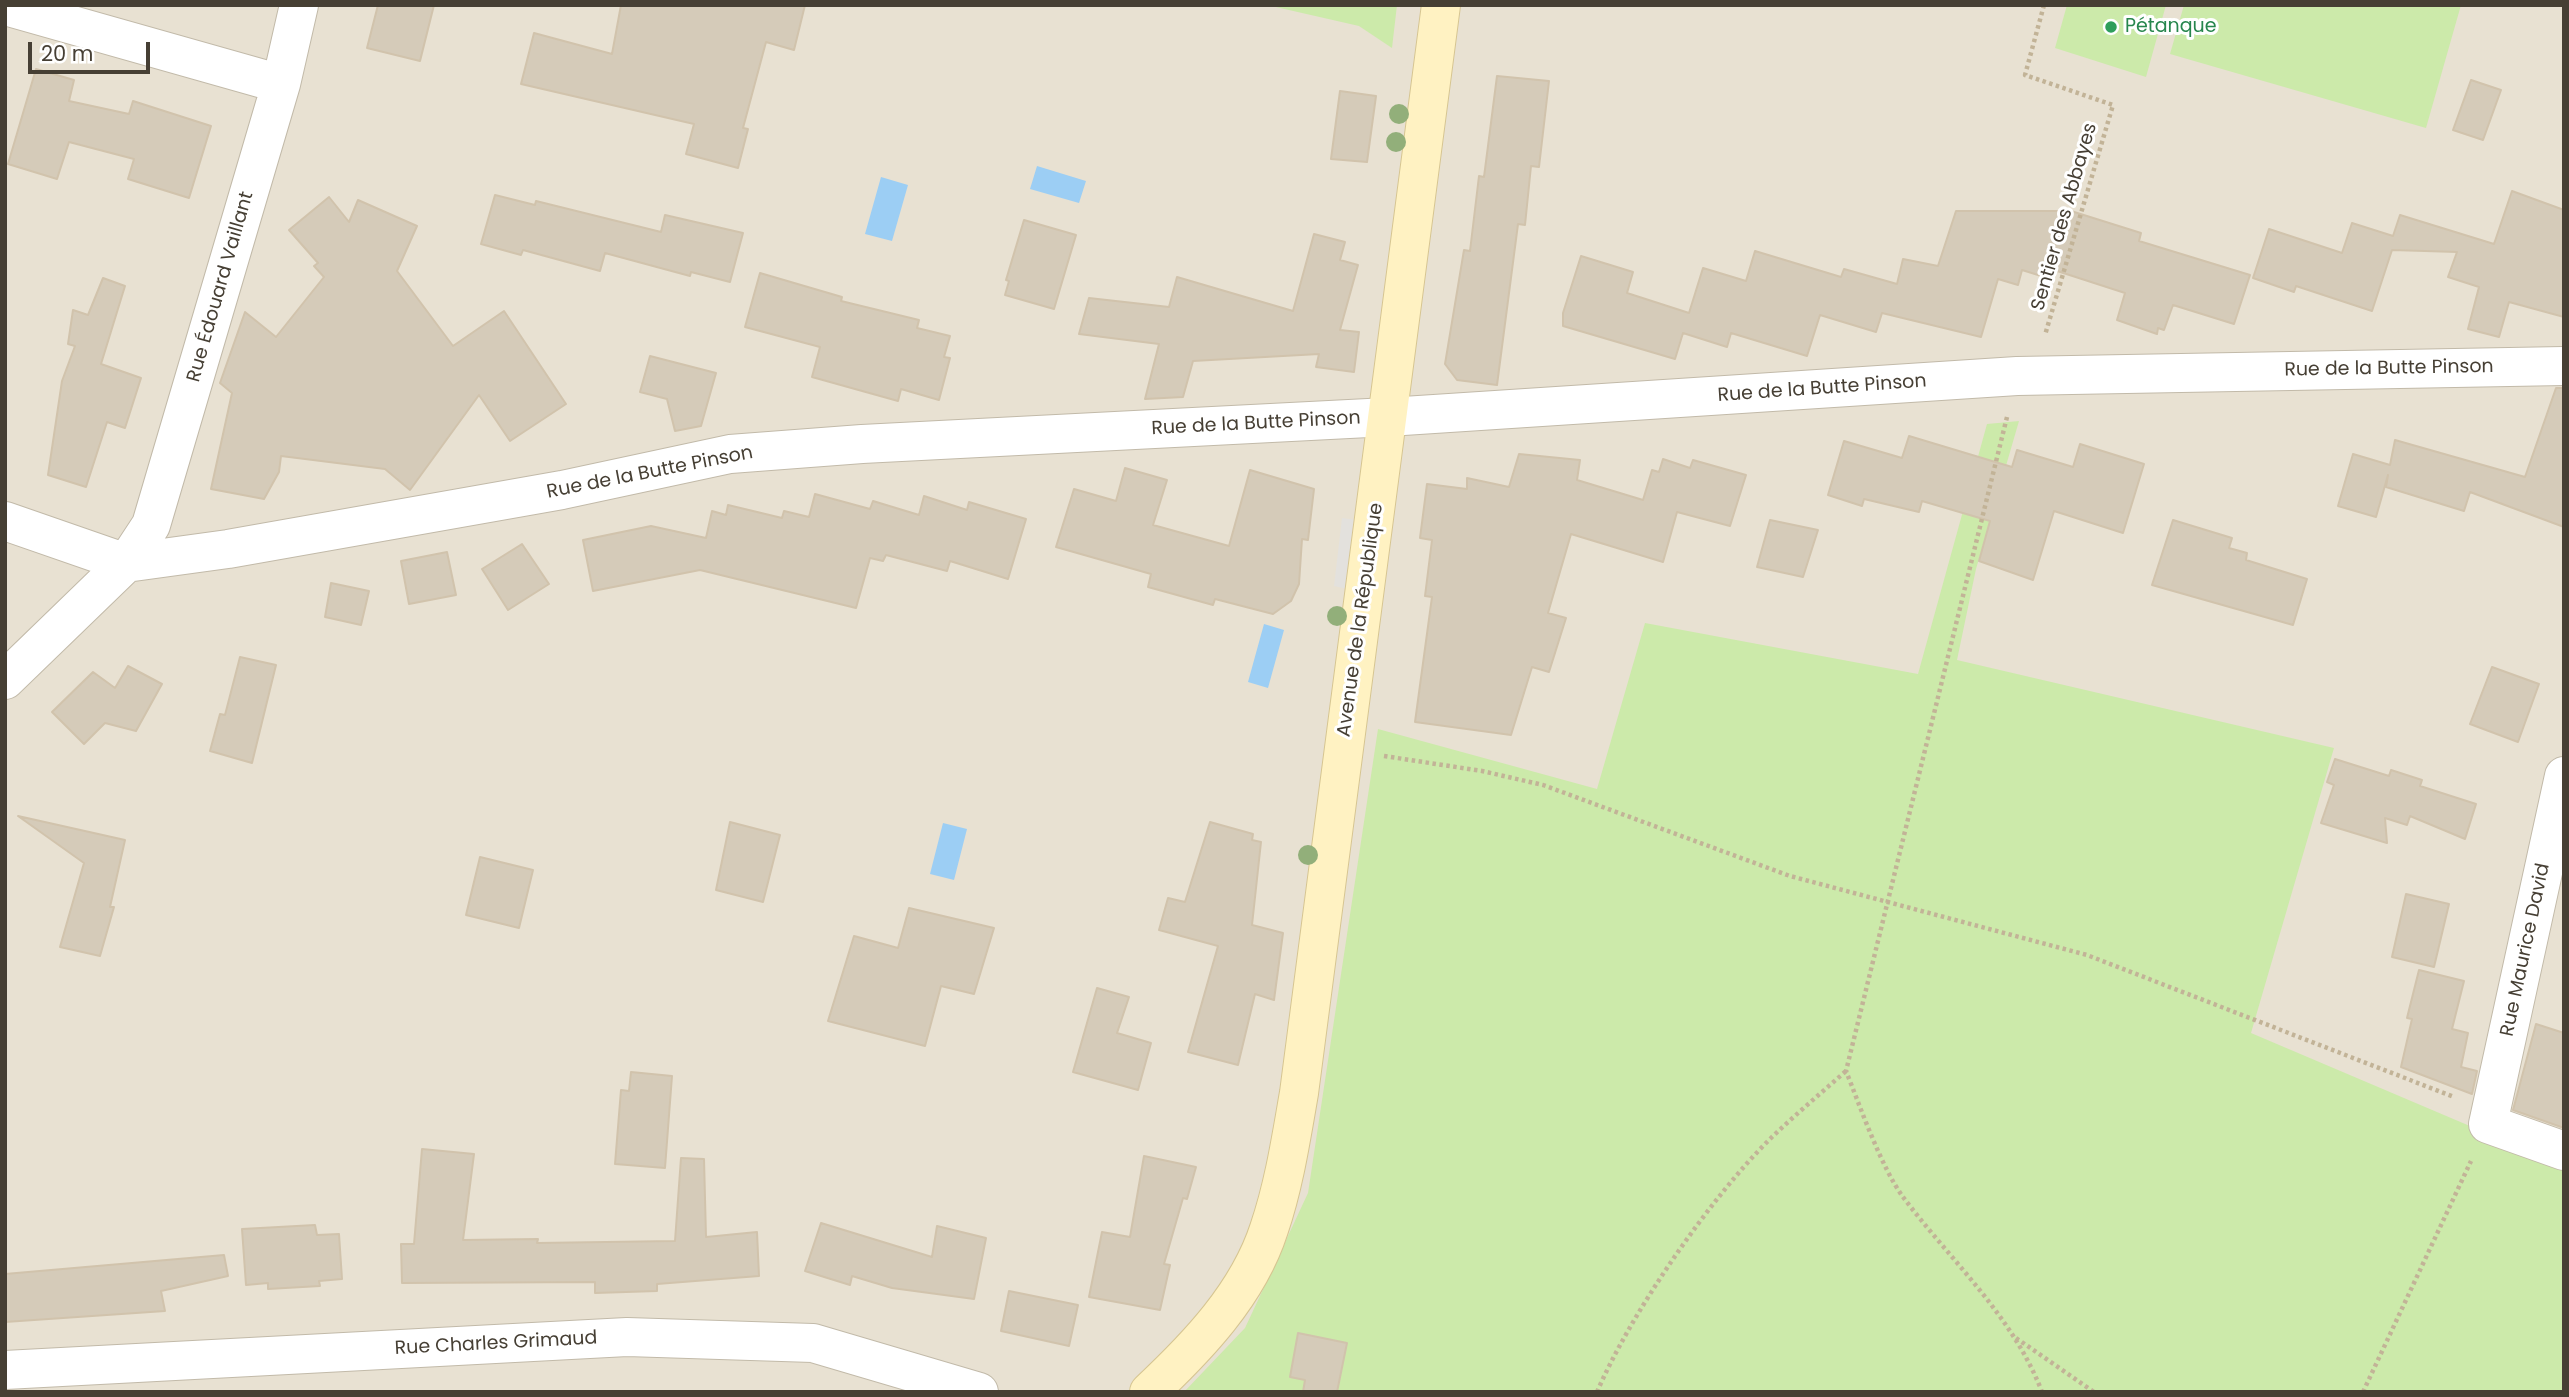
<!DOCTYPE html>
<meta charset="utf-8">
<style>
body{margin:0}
#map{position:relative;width:2569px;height:1397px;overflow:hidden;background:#f3efe4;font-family:Poppins,sans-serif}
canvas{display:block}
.frame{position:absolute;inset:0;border:7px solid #463f34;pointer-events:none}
.scale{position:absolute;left:28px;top:42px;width:122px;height:32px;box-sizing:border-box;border:4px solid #463f34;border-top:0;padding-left:9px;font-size:21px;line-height:24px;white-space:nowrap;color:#463f34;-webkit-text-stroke:5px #fff;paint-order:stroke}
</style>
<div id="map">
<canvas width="2569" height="1397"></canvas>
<div class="frame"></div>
<div class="scale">20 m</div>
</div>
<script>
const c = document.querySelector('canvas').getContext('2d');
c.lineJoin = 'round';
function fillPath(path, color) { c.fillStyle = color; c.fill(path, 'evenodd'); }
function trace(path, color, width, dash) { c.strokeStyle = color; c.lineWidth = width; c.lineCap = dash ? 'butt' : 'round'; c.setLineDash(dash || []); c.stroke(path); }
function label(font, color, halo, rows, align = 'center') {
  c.font = font + ' Poppins,sans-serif'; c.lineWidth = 6; c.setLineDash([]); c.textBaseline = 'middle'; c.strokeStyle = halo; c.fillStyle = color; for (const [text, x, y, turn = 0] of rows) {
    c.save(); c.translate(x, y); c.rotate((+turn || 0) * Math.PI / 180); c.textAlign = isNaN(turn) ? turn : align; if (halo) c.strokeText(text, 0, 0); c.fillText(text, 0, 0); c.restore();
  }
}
fillPath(new Path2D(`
 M 5,5 L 2564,5 L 2564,1392 L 5,1392 Z`), '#e8e1d2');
fillPath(new Path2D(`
 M 1267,5 L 1397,5 L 1392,48 L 1359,26 Z
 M 2067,5 L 2166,5 L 2146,77 L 2055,48 Z
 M 2184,5 L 2461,5 L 2426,128 L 2170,54 Z
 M 2019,421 L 1976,569 L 1957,660 L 2334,748 L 2251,1033 L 2564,1166 L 2564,1392 L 1184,1392 L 1245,1328 L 1308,1193 L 1378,729 L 1597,789 L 1645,623 L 1918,674 L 1987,424 Z`), '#cceaaa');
fillPath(new Path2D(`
 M 1342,518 L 1357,520 L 1347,589 L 1334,586 Z`), '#e3e1dd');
fillPath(new Path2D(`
 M 1037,166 L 1086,181 L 1079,203 L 1030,189 Z
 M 881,177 L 908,185 L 892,241 L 865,234 Z
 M 1264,624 L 1284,630 L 1268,688 L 1248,682 Z
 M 943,823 L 967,829 L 954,880 L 930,874 Z`), '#9ccef4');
const building = new Path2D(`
 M 378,5 L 434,5 L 420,61 L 367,48 Z
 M 621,5 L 805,5 L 794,50 L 766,42 L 743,128 L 748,129 L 738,168 L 686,154 L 694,124 L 521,84 L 534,33 L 612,54 Z
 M 36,69 L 74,80 L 69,101 L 129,114 L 133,101 L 211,126 L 189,198 L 128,179 L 134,159 L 69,142 L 57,179 L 8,164 Z
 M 1497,76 L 1549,81 L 1539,167 L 1531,166 L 1525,225 L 1518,224 L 1497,385 L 1457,380 L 1445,364 L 1464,250 L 1470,251 L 1479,176 L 1484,177 Z
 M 2471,80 L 2501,90 L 2483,140 L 2453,130 Z
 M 1340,91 L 1376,96 L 1367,162 L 1331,159 Z
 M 2512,191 L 2564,210 L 2564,317 L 2509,302 L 2499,337 L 2468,329 L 2479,287 L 2448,277 L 2457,252 L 2392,250 L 2372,311 L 2296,286 L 2294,292 L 2253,278 L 2269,229 L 2342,253 L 2352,223 L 2393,236 L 2400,215 L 2494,244 Z
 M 495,195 L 535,205 L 536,201 L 661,232 L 665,215 L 743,233 L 730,282 L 691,272 L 690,276 L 605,253 L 600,271 L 523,250 L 521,255 L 481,244 Z
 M 329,197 L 349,222 L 358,200 L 417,226 L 397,271 L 453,346 L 504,311 L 566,404 L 510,441 L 479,395 L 410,490 L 385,469 L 281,456 L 279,472 L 264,499 L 211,489 L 232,393 L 220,383 L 245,312 L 276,337 L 324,277 L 314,266 L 318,263 L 289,230 Z
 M 1956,211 L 2071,211 L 2141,233 L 2139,241 L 2250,275 L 2234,324 L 2173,305 L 2164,330 L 2158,328 L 2157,334 L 2117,320 L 2125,293 L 2054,270 L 2051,279 L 2022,270 L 2018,285 L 1998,279 L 1981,337 L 1882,313 L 1876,332 L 1820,315 L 1807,356 L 1731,333 L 1727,347 L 1683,333 L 1675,359 L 1563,326 L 1563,313 L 1581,256 L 1633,272 L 1627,293 L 1689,313 L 1703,268 L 1746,281 L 1755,251 L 1841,277 L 1844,269 L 1897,284 L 1903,259 L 1938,266 Z
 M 1024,220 L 1076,235 L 1054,309 L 1005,295 L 1009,281 L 1006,280 Z
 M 1314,234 L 1345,242 L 1340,260 L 1358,265 L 1340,330 L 1359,332 L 1354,372 L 1316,367 L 1319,354 L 1193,361 L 1183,397 L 1145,399 L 1159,344 L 1079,334 L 1089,298 L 1169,307 L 1177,277 L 1293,311 Z
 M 760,273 L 842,297 L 841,301 L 919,320 L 917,328 L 950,336 L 944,357 L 950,358 L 939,400 L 901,389 L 898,401 L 812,377 L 820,347 L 745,327 Z
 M 103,278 L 125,286 L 101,364 L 141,378 L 125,428 L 107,422 L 86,487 L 48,475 L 62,381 L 75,346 L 68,344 L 73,310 L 88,315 Z
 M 650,356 L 716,373 L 701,426 L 675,431 L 667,399 L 640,392 Z
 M 2556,388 L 2564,388 L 2564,527 L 2470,492 L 2464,511 L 2386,487 L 2388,475 L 2376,517 L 2338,506 L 2353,454 L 2390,465 L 2395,440 L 2525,477 Z
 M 1909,436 L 2012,467 L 2017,450 L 2073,467 L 2080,444 L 2144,464 L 2123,533 L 2054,511 L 2033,580 L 1979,561 L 1990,521 L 1922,501 L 1919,512 L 1864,499 L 1862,506 L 1828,495 L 1844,441 L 1902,458 Z
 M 1519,454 L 1580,460 L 1577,480 L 1643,500 L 1652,470 L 1659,472 L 1663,459 L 1690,468 L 1693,460 L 1746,475 L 1730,526 L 1677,512 L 1663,562 L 1571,534 L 1548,613 L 1566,618 L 1549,672 L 1532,667 L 1511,735 L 1415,722 L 1432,597 L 1425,596 L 1432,540 L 1420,538 L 1427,484 L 1467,489 L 1467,478 L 1509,487 Z
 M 1125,468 L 1167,480 L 1153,525 L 1229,546 L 1250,470 L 1314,489 L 1308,540 L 1302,539 L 1299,584 L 1291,601 L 1273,614 L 1215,599 L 1213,605 L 1148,587 L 1151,574 L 1056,547 L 1074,489 L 1116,501 Z
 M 815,494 L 870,509 L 873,501 L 919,515 L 924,496 L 967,510 L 969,502 L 1026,519 L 1008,579 L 950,561 L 947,571 L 886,555 L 883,561 L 870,558 L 856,608 L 700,570 L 593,591 L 583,540 L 651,526 L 706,538 L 712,511 L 726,515 L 728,505 L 782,518 L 784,511 L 809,517 Z
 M 1770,520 L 1818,530 L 1803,577 L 1757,567 Z
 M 2173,520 L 2232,538 L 2229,548 L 2247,553 L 2246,560 L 2307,579 L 2293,625 L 2152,585 Z
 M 522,544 L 549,584 L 508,610 L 482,569 Z
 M 447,552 L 456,595 L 409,604 L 401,561 Z
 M 331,583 L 369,591 L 361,625 L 325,617 Z
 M 240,657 L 276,665 L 252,763 L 210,751 L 220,714 L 225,715 Z
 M 128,666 L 162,684 L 136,731 L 105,723 L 84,744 L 52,712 L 93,672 L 115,688 Z
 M 2492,667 L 2539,684 L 2518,742 L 2470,724 Z
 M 2335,759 L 2389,776 L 2391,770 L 2422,780 L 2420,786 L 2476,804 L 2465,839 L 2410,816 L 2407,825 L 2385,818 L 2387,843 L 2321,823 L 2334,785 L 2327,782 Z
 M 18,816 L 125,840 L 110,907 L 114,907 L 100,956 L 60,947 L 84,863 Z
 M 730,822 L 780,835 L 763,902 L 716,890 Z
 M 1210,822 L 1253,834 L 1252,840 L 1261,842 L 1252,925 L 1283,933 L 1274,1000 L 1255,994 L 1238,1065 L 1188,1052 L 1218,946 L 1159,930 L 1168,898 L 1185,902 Z
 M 480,857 L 533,870 L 519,928 L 466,915 Z
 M 2406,894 L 2449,904 L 2434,967 L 2392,957 Z
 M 909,908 L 994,928 L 974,994 L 941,986 L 925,1046 L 828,1021 L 854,936 L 898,948 Z
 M 2419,970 L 2464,981 L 2452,1029 L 2468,1033 L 2461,1067 L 2477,1071 L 2472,1094 L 2401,1067 L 2412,1019 L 2407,1018 Z
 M 1097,988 L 1129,997 L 1117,1033 L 1151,1043 L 1138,1090 L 1073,1072 Z
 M 2536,1024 L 2564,1033 L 2564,1128 L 2513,1110 Z
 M 631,1072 L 672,1076 L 665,1168 L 615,1164 L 621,1090 L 629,1091 Z
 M 422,1149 L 474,1154 L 463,1240 L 538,1239 L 537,1243 L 675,1241 L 681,1158 L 704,1159 L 706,1237 L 757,1232 L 759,1276 L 657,1284 L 657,1291 L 595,1293 L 595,1282 L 402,1283 L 401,1244 L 414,1244 Z
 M 1144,1156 L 1196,1167 L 1187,1199 L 1183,1198 L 1164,1264 L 1170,1265 L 1160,1310 L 1089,1297 L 1102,1232 L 1130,1237 Z
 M 821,1223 L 932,1257 L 937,1226 L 986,1238 L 974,1299 L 892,1288 L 852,1276 L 850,1285 L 805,1271 Z
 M 315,1225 L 317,1235 L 339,1234 L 342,1279 L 319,1281 L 320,1286 L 268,1289 L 268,1283 L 246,1285 L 242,1229 Z
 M 224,1255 L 228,1276 L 161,1291 L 165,1311 L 5,1322 L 5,1274 Z
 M 1009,1291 L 1078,1305 L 1069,1346 L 1001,1331 Z
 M 1298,1333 L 1347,1343 L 1337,1392 L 1303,1392 L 1305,1380 L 1290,1377 Z`);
fillPath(building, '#d5cbb9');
trace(building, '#d1c3ac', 2);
const street = new Path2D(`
 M 5,6 L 281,84
 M 5,521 L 126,563 L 151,525 L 281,84 L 299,5
 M 5,680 L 126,563 L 228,549 L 562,490 L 730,454 L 862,444 L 1388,417 L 2017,376 L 2564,366
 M 2564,776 L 2488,1124 L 2564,1151
 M 5,1370 L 627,1337 L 813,1343 L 979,1392`);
const secondary = new Path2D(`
 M 1149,1392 C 1197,1347 1248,1294 1269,1229 C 1284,1185 1291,1139 1299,1093 L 1441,5`);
trace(street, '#c2baa9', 40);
trace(secondary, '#d6c591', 40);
trace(new Path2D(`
 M 2044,5 L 2025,75 L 2113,105 L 2045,335
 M 2007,417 L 1846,1071 C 1860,1106 1881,1167 1903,1197 C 1951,1261 2013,1316 2042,1392
 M 1384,756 L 1482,771 L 1543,785 L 1790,876 L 2087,955 L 2454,1097
 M 2016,1338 L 2094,1392
 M 1597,1392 C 1631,1313 1710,1198 1771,1138 C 1795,1115 1821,1093 1846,1071
 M 2363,1392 L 2471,1161`), '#c2b397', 4.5, [3.5, 3.5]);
trace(street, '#fff', 38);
trace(secondary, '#fff2c2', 38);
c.fillStyle = '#92af7a';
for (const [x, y] of [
 [1399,114],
 [1396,142],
 [1337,616],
 [1308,855]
]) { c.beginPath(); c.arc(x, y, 10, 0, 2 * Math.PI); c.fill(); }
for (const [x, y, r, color] of [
 [2111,27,7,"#2e9e5b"]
]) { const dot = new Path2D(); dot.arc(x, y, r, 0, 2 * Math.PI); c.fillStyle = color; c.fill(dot); trace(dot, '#fff', 2.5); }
label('19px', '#27864d', '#fff', [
 ["Pétanque",2125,27]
], 'left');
label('19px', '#463f34', '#fff', [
 ["Sentier des Abbayes",2065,217,-74],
 ["Rue Édouard Vaillant",221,287,-74],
 ["Rue de la Butte Pinson",2389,369,-1],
 ["Rue de la Butte Pinson",1822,389,-4],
 ["Rue de la Butte Pinson",1256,424,-3],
 ["Rue de la Butte Pinson",650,473,-11],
 ["Avenue de la République",1361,620,-82],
 ["Rue Maurice David",2526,950,-78],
 ["Rue Charles Grimaud",496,1344,-3]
]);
</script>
